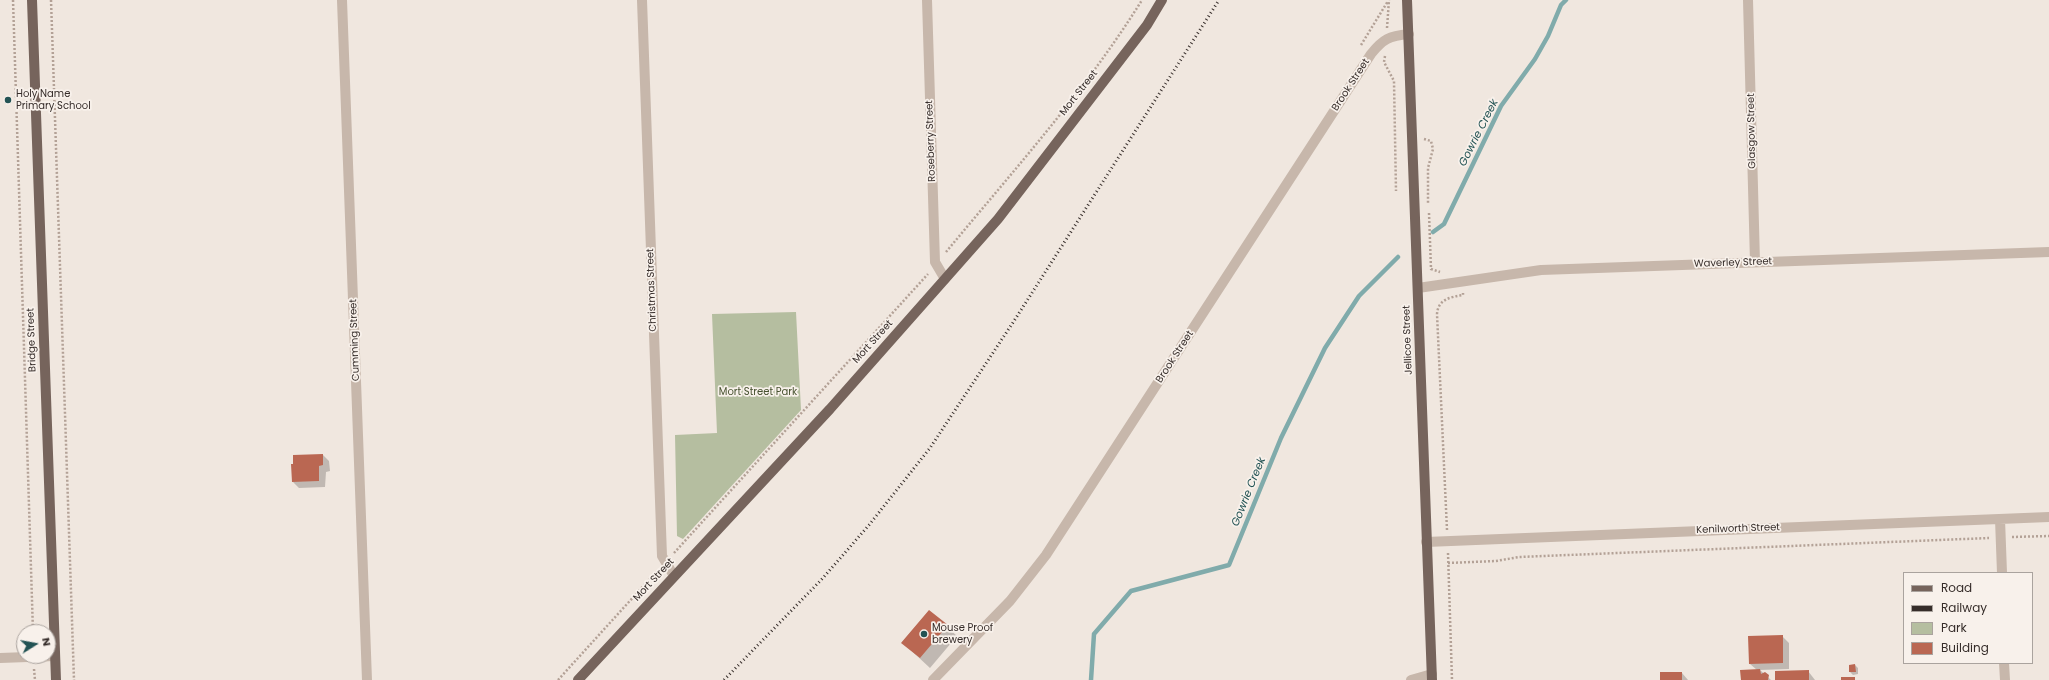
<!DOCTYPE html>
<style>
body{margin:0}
#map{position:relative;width:2049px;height:680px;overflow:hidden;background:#f0e7df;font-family:Poppins,sans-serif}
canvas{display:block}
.legend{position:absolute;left:1903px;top:572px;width:130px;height:92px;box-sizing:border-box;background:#f8f1eb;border:1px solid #aaa39e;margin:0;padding:5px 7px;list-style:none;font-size:12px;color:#362d2a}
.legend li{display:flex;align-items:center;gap:8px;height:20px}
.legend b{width:20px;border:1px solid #aaa39e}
.north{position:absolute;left:16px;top:624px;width:40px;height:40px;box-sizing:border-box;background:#f8f1eb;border:1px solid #aaa39e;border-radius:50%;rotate:79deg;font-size:11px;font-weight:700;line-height:16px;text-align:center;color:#362d2a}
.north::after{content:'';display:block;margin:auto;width:14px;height:18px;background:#235354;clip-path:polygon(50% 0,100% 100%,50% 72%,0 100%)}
</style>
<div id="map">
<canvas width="2049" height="680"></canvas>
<ul class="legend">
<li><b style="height:5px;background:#76645c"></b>Road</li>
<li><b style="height:5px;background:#362d2a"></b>Railway</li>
<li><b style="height:11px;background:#b5bea0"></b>Park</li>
<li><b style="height:11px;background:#ba6752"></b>Building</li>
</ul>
<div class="north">N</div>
</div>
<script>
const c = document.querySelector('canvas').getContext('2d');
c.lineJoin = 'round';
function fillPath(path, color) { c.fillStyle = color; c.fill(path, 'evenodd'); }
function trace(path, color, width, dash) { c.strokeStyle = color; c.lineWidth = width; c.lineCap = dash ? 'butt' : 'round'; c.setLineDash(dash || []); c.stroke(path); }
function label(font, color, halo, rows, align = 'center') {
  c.font = font + ' Poppins,sans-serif'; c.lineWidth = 3.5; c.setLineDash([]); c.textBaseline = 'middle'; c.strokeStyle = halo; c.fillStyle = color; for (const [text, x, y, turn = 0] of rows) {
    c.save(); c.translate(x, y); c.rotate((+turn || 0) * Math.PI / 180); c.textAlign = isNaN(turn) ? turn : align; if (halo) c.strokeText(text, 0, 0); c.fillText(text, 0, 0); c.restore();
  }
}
fillPath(new Path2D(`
 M 796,312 L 801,410 L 683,539 L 677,536 L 675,435 L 717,433 L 712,314 Z`), '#b5bea0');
fillPath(new Path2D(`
 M 323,455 L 329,461 L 330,471 L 326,472 L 325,487 L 299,488 L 293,482 Z
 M 929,611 L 957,636 L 930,668 L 902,642 Z
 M 1782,636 L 1789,643 L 1789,669 L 1760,670 L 1771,680 L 1742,680 L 1757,670 L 1750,664 Z
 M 1855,665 L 1858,668 L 1858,674 L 1853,675 L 1850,672 Z
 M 1808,671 L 1815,680 L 1776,680 Z
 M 1682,673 L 1688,680 L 1661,680 Z`), '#0003');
trace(new Path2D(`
 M 1433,232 L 1444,224 L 1501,106 L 1535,59 L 1548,36 L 1561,5 L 1566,0
 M 1091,680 L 1094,634 L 1131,591 L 1229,565 L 1281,438 L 1325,348 L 1359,296 L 1398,257`), '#80abab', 4.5);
fillPath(new Path2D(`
 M 323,454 L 323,465 L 319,466 L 319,481 L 292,482 L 291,464 L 293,464 L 293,455 Z
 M 929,610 L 948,625 L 920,658 L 901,643 Z
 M 1783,635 L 1783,663 L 1749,664 L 1748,636 Z
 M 1855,664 L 1856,672 L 1849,672 L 1849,665 Z
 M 1760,669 L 1761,674 L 1765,672 L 1769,675 L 1768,680 L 1741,680 L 1740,670 Z
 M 1809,670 L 1809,680 L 1775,680 L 1775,671 Z
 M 1660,672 L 1682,672 L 1682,680 L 1660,680 Z
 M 1841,677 L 1855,677 L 1855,680 L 1841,680 Z`), '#ba6752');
trace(new Path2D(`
 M 13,0 L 33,632
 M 51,0 L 74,680
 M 1387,28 L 1389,0
 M 1361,45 L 1388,1
 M 1385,56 L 1384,62 L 1394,81 L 1396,191
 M 1424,139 L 1431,141 L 1433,149 L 1428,168 L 1428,204
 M 1429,213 L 1431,269 L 1440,272
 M 946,252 C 1014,170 1086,90 1142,0
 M 1447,530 L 1437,314 C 1438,299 1451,297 1463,295 L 1463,293
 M 2012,537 L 2049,536
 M 674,553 L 928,274
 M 1448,553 L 1452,680
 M 1448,563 L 1496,561 L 1519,557 L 1989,538
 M 34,669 L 35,680
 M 558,680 L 657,571`), '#b3a196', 2.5, [2, 2]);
trace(new Path2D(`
 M 342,0 L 367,680
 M 642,0 L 662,556 L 674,576
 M 927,0 L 935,262 L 945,279
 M 1748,0 L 1755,262
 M 1418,288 L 1541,270 L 2049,252
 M 2000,519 L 2002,573
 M 1426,542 L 2049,517
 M 0,658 L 55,656
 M 2004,663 L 2005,680
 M 933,680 L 1010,601 L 1046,555 L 1371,54 C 1383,39 1389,36 1409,34
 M 1411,680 L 1432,674`), '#c7b7ab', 10);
trace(new Path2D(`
 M 32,0 L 56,680
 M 1407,0 L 1432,680
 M 578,680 L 830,409 L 945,279 L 998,219 L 1147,25 L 1162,0`), '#76645c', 10);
trace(new Path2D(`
 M 724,680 L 823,578 L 869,525 L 930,448 L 1014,321 L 1219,0`), '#362d2a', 3, [1, 3]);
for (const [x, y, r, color] of [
 [8,100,4,"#235354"],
 [924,634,4,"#235354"]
]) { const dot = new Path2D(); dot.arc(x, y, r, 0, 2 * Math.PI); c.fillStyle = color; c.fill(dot); trace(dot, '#f8f1eb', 1.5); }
label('10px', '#362d2a', '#f8f1eb', [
 ["Brook Street",1351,85,-57],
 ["Mort Street",1079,93,-52],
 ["Glasgow Street",1752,131,-91],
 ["Roseberry Street",931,141,-92],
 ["Waverley Street",1733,263,-2],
 ["Christmas Street",652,290,-92],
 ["Bridge Street",32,340,-92],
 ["Cumming Street",355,340,-92],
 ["Jellicoe Street",1408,340,-92],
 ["Mort Street",873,342,-48],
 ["Brook Street",1175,357,-57],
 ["Kenilworth Street",1738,529,-2],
 ["Mort Street",654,580,-47]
]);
label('10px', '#362d2a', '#f8f1eb', [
 ["Holy Name",16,94],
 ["Primary School",16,106],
 ["Mouse Proof",932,628],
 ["brewery",932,640]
], 'left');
label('10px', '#475230', '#f8f1eb', [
 ["Mort Street Park",758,392]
]);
label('italic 11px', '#235354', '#f8f1eb', [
 ["Gowrie Creek",1479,133,-63],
 ["Gowrie Creek",1249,492,-68]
]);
</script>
